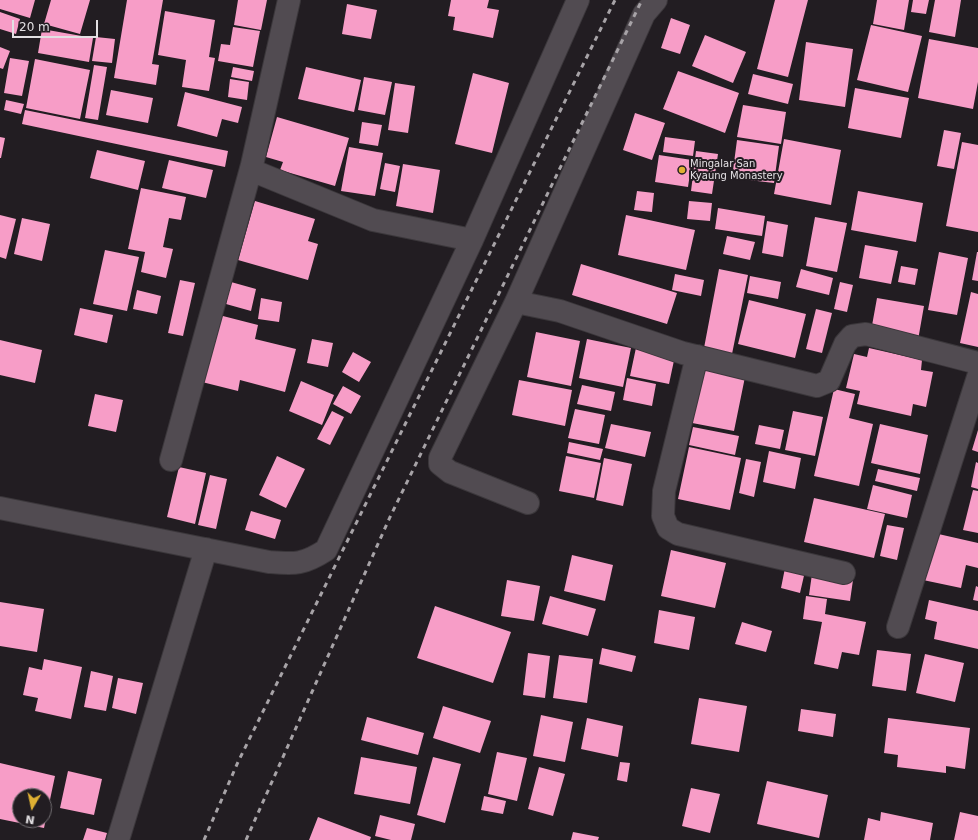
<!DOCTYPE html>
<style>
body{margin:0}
#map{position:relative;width:978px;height:840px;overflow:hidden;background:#221d22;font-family:"DejaVu Sans",sans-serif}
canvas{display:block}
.north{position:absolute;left:12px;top:788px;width:40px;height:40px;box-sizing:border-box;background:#221d22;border:1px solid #6f6b6f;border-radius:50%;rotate:189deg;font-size:11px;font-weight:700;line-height:16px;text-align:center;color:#e3e0e3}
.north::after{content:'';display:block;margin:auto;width:14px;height:18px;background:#dfb033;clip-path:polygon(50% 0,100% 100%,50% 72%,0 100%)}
.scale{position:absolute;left:12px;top:20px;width:86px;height:18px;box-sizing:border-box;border:2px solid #e3e0e3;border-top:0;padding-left:5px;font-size:12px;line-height:14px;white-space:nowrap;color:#e3e0e3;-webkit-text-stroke:3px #221d22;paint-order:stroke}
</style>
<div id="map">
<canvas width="978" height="840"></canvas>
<div class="north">N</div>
<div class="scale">20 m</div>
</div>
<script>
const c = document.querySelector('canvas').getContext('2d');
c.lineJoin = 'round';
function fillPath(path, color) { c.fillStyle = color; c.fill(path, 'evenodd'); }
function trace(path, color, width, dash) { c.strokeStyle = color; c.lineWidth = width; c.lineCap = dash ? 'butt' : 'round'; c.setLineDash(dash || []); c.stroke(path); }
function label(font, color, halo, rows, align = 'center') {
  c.font = font + ' "DejaVu Sans",sans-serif'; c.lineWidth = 4; c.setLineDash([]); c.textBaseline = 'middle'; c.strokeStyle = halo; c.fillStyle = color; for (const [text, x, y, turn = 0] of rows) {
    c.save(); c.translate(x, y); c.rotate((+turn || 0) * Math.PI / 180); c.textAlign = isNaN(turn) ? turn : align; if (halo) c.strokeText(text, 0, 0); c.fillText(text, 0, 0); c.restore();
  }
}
fillPath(new Path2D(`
 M 0,0 L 35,0 L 30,18 L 0,9 Z
 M 51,0 L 90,0 L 80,34 L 44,24 Z
 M 127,0 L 163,0 L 152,64 L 159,65 L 156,85 L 114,78 Z
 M 238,0 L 267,0 L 261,30 L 234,25 Z
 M 451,0 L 489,0 L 487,8 L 499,10 L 493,38 L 453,30 L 455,17 L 448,16 Z
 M 775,0 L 808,0 L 788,77 L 757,69 Z
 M 877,0 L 909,0 L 904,30 L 873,24 Z
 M 913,0 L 929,0 L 926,14 L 911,12 Z
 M 935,0 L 961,0 L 955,37 L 929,32 Z
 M 347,4 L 377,10 L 371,39 L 342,34 Z
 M 165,11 L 215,20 L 209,57 L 215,58 L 209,91 L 182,87 L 186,60 L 158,55 Z
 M 0,12 L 20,19 L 16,34 L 0,29 Z
 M 671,18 L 690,25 L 680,54 L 661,48 Z
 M 871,25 L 922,36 L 908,92 L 857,80 Z
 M 233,27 L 260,31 L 253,67 L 218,61 L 221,44 L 230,45 Z
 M 42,29 L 93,38 L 89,62 L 38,53 Z
 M 705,35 L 746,52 L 733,83 L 692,66 Z
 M 96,37 L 115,39 L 112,63 L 92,61 Z
 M 929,39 L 978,48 L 978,82 L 973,109 L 918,98 Z
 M 806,42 L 853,49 L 845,107 L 799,100 Z
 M 0,47 L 10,51 L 3,69 L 0,68 Z
 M 10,58 L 29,61 L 22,96 L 4,93 Z
 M 35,59 L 90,70 L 80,119 L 26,108 Z
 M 94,65 L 107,67 L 98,120 L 85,118 Z
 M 233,67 L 254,71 L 252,81 L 231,77 Z
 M 306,67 L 361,80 L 354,112 L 298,99 Z
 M 678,71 L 739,93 L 725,133 L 663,109 Z
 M 473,73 L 509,83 L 492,153 L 455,144 Z
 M 753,74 L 793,84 L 788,104 L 748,94 Z
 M 364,77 L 392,82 L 385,115 L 358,110 Z
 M 230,79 L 249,82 L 247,100 L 228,97 Z
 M 395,83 L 415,86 L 408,133 L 388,130 Z
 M 855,88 L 909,98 L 901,138 L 848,128 Z
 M 111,90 L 153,98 L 148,123 L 106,115 Z
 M 185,92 L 242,107 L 238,123 L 222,119 L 217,137 L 177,126 Z
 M 6,100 L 24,104 L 21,114 L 4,110 Z
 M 743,105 L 786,112 L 781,144 L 737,137 Z
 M 25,110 L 228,151 L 225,167 L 22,124 Z
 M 635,113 L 665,123 L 652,160 L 623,150 Z
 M 277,117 L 349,138 L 335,186 L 280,170 L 283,162 L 266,157 Z
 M 362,122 L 382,125 L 378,146 L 359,143 Z
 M 944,130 L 961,133 L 954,169 L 937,166 Z
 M 0,137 L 5,138 L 1,158 L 0,158 Z
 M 665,137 L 695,141 L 693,156 L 663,152 Z
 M 784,139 L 841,150 L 831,205 L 774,194 Z
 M 737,140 L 779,146 L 774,183 L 732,178 Z
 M 962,142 L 978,145 L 978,232 L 946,226 Z
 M 349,147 L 383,153 L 375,196 L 341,191 Z
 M 97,150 L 145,161 L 138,190 L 90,178 Z
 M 696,151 L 718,154 L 712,194 L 691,191 Z
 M 659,155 L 692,160 L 688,187 L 655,182 Z
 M 169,160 L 213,170 L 206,198 L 162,188 Z
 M 385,163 L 400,166 L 395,192 L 380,189 Z
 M 403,164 L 440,170 L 433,213 L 396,206 Z
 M 141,188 L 186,197 L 181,220 L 169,218 L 163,247 L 173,249 L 166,278 L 141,272 L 145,252 L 128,249 Z
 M 637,191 L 654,193 L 652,212 L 634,210 Z
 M 858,191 L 923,203 L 916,242 L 851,230 Z
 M 255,201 L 315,219 L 308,241 L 318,244 L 308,280 L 238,260 Z
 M 689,201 L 712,203 L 710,221 L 687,219 Z
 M 718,208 L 765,216 L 762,236 L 715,229 Z
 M 0,215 L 16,219 L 6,259 L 0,257 Z
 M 626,215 L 695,230 L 686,270 L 618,255 Z
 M 815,217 L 847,223 L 837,272 L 806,266 Z
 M 22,218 L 50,224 L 42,261 L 14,254 Z
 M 767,221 L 788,225 L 783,257 L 762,253 Z
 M 727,236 L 755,242 L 750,260 L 723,254 Z
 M 865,245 L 898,251 L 891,284 L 859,278 Z
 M 105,250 L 139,257 L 127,311 L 93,304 Z
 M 939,252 L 968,258 L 957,315 L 928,310 Z
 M 977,252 L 978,252 L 978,281 L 972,280 Z
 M 581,264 L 677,293 L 667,324 L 572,295 Z
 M 901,266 L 918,269 L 915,285 L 898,282 Z
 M 719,269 L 748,275 L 732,354 L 704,348 Z
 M 801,269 L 833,278 L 829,295 L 796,287 Z
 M 675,274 L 704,280 L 701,296 L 672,290 Z
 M 750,276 L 781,282 L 778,299 L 747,293 Z
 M 180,280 L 195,283 L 183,336 L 168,333 Z
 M 231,282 L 256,289 L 251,311 L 226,304 Z
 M 840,282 L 853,285 L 847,312 L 834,309 Z
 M 137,290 L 161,296 L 157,314 L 133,309 Z
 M 971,292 L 978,294 L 978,347 L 960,343 Z
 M 261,298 L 282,302 L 279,322 L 258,319 Z
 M 877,298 L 924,306 L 918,340 L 871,331 Z
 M 749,300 L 806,314 L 795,358 L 738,344 Z
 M 80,308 L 113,315 L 107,343 L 74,335 Z
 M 816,309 L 832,313 L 822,353 L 806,349 Z
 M 219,315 L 258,325 L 255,339 L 296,349 L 285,392 L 240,380 L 238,391 L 202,382 Z
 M 536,332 L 580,341 L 571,386 L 527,377 Z
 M 312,339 L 333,343 L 328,367 L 307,363 Z
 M 587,339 L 631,348 L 623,387 L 579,378 Z
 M 0,340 L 42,350 L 35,383 L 0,375 Z
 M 637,343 L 676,351 L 669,384 L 630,376 Z
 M 869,348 L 922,360 L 921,370 L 933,372 L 926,407 L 913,404 L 911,416 L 857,404 L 860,391 L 846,388 L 854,354 L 867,357 Z
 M 353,352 L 371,362 L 359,382 L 342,372 Z
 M 698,368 L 745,377 L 734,431 L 687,422 Z
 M 627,378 L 656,384 L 652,406 L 623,400 Z
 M 519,380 L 572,390 L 565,426 L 512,415 Z
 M 301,381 L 334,395 L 322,425 L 289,411 Z
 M 582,385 L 615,392 L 611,411 L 577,404 Z
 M 343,386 L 361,396 L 351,414 L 333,404 Z
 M 834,389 L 855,394 L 849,418 L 873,424 L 859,486 L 814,476 Z
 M 95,394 L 123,400 L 116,432 L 88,426 Z
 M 575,409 L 605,415 L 599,444 L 568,438 Z
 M 332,411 L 344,417 L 330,445 L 317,439 Z
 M 793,411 L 823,417 L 815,456 L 785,450 Z
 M 611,424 L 651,432 L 645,457 L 605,448 Z
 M 880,424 L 928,435 L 920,474 L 871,463 Z
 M 759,425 L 784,430 L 780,449 L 755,444 Z
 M 693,427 L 739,436 L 735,455 L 689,445 Z
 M 978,430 L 978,452 L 972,450 Z
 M 569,442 L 603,449 L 600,460 L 567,453 Z
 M 689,447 L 741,458 L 730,510 L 678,499 Z
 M 769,451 L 801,458 L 795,489 L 763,482 Z
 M 277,456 L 305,469 L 286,508 L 259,495 Z
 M 566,456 L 601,463 L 594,498 L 559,491 Z
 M 604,458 L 632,464 L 623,506 L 596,500 Z
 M 746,459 L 761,462 L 754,497 L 739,493 Z
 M 976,462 L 978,463 L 978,489 L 971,487 Z
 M 179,467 L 206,473 L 195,524 L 167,517 Z
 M 878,469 L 920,478 L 917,491 L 875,481 Z
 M 210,475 L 227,479 L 216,529 L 198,525 Z
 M 873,485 L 912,495 L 907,518 L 867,509 Z
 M 973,490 L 978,491 L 978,533 L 963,530 Z
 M 814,498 L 885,514 L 874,558 L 804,542 Z
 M 251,511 L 281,520 L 275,539 L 245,530 Z
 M 887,525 L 904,528 L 897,560 L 880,556 Z
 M 934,533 L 978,543 L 978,568 L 966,565 L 961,588 L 923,580 Z
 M 671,550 L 726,563 L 715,608 L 661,596 Z
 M 572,555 L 613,565 L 605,601 L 564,591 Z
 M 786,563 L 806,567 L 800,593 L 781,588 Z
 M 812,574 L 853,580 L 850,601 L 809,595 Z
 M 507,580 L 540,586 L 534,621 L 501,616 Z
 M 976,586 L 978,587 L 978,601 L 973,600 Z
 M 550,596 L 596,609 L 588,636 L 542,624 Z
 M 806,596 L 827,599 L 825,614 L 866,622 L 859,655 L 842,652 L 838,669 L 814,664 L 822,622 L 803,619 Z
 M 929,600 L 978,611 L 978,649 L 934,639 L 937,622 L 925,619 Z
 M 0,602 L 44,609 L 37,652 L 0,646 Z
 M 435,606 L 511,632 L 493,683 L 417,658 Z
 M 659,610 L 695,617 L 689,650 L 654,643 Z
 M 742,622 L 772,631 L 766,652 L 735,644 Z
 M 602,648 L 636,656 L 632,672 L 599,664 Z
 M 877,650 L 911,654 L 906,691 L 872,686 Z
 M 528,653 L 550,656 L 545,698 L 523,695 Z
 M 925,654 L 964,663 L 955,702 L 916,693 Z
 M 559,655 L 593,659 L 587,703 L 553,698 Z
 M 44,659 L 82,667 L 71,719 L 35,711 L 38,698 L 23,695 L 29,667 L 42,670 Z
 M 91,671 L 113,676 L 106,711 L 84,707 Z
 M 118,678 L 143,683 L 136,714 L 112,708 Z
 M 699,698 L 747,706 L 739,752 L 691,744 Z
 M 443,706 L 491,721 L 480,753 L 433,738 Z
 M 801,709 L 836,714 L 833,737 L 798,731 Z
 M 541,715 L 573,722 L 565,762 L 533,756 Z
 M 367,717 L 424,733 L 418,755 L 361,740 Z
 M 587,718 L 623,726 L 618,757 L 581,749 Z
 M 888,718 L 970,728 L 965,769 L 946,766 L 946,773 L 897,767 L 898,755 L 884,753 Z
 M 497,752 L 527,758 L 517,801 L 488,794 Z
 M 361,757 L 417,767 L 410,804 L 354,794 Z
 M 433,757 L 461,764 L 445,823 L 417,815 Z
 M 620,762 L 630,763 L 627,782 L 617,780 Z
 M 0,763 L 55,776 L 44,828 L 0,819 ZM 20,796 L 44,796 L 44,820 L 20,820 Z
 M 539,767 L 565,774 L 553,816 L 528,809 Z
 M 68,771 L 102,779 L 94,815 L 60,808 Z
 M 767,781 L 828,795 L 819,838 L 757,824 Z
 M 691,788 L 720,794 L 710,833 L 682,826 Z
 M 484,796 L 506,801 L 503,814 L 481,810 Z
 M 881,812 L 933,823 L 930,840 L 864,840 L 868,818 L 880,821 Z
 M 960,812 L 978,816 L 978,840 L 954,840 Z
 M 380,815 L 415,824 L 411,840 L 391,840 L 375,836 Z
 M 318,817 L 371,837 L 370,840 L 309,840 Z
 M 87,828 L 107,833 L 105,840 L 83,840 Z
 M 573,832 L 599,837 L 598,840 L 571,840 Z`), '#f79dc7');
const minor = new Path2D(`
 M 289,0 L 252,165 L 256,172 L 373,220 L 472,240
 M 516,302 L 560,311 L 683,353 L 817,386 L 829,381 L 845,344 L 852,336 L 866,334 L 978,363
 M 697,356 L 664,491 L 663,516 L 668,528 L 678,534 L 844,573
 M 171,460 L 252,165
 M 528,503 L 450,472 L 440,464 L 440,458 L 516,302 L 644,14 L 656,0
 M 0,508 L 269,562 C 295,564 303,565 326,550 L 472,240 L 578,0
 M 898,627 L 978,377
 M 118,840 L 206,549`);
trace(minor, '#3b373b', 24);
trace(minor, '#514b51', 22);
trace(new Path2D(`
 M 204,840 L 238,762 L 615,0
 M 246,840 L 390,517 L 642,0`), '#a7a3a7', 3, [5, 5]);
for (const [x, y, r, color] of [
 [682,170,4,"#dfb033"]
]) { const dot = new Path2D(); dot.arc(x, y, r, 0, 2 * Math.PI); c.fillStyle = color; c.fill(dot); trace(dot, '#221d22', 1.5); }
label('10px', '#e3e0e3', '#221d22', [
 ["Mingalar San",690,164],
 ["Kyaung Monastery",690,176]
], 'left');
</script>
